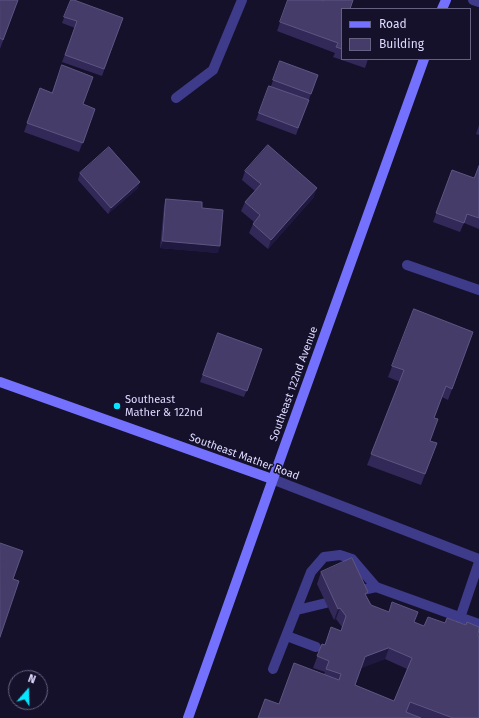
<!DOCTYPE html>
<style>
body{margin:0}
#map{position:relative;width:479px;height:718px;overflow:hidden;background:#15112b;font-family:"Fira Sans",sans-serif}
canvas{display:block}
.legend{position:absolute;left:341px;top:8px;width:130px;height:52px;box-sizing:border-box;background:#15112b;border:1px solid #656180;margin:0;padding:5px 7px;list-style:none;font-size:12px;color:#dedaff}
.legend li{display:flex;align-items:center;gap:8px;height:20px}
.legend b{width:20px;border:1px solid #656180}
.north{position:absolute;left:8px;top:670px;width:40px;height:40px;box-sizing:border-box;background:#15112b;border:1px solid #656180;border-radius:50%;rotate:20deg;font-size:11px;font-weight:700;line-height:16px;text-align:center;color:#dedaff}
.north::after{content:'';display:block;margin:auto;width:14px;height:18px;background:#06e7ff;clip-path:polygon(50% 0,100% 100%,50% 72%,0 100%)}
</style>
<div id="map">
<canvas width="479" height="718"></canvas>
<ul class="legend">
<li><b style="height:5px;background:#7471ff"></b>Road</li>
<li><b style="height:11px;background:#453c6a"></b>Building</li>
</ul>
<div class="north">N</div>
</div>
<script>
const c = document.querySelector('canvas').getContext('2d');
c.lineJoin = 'round';
function trace(path, color, width, dash) { c.strokeStyle = color; c.lineWidth = width; c.lineCap = dash ? 'butt' : 'round'; c.setLineDash(dash || []); c.stroke(path); }
function fillPath(path, color) { c.fillStyle = color; c.fill(path, 'evenodd'); }
function label(font, color, halo, rows, align = 'center') {
  c.font = font + ' "Fira Sans",sans-serif'; c.lineWidth = 3; c.setLineDash([]); c.textBaseline = 'middle'; c.strokeStyle = halo; c.fillStyle = color; for (const [text, x, y, turn = 0] of rows) {
    c.save(); c.translate(x, y); c.rotate((+turn || 0) * Math.PI / 180); c.textAlign = isNaN(turn) ? turn : align; if (halo) c.strokeText(text, 0, 0); c.fillText(text, 0, 0); c.restore();
  }
}
trace(new Path2D(`
 M 473,0 L 479,2
 M 407,265 L 479,290
 M 358,591 L 376,587 L 479,624
 M 297,610 L 326,603
 M 460,618 L 479,562
 M 287,636 L 316,647
 M 273,669 L 311,572 L 324,557 L 340,555 L 352,559 L 376,587`), '#3e3b8a', 10);
trace(new Path2D(`
 M 176,98 L 213,70 L 242,0
 M 272,479 L 479,559`), '#3e3b8a', 10);
trace(new Path2D(`
 M 442,9 L 446,0
 M 0,382 L 272,479
 M 188,718 L 284,448 L 424,59`), '#7471ff', 10);
fillPath(new Path2D(`
 M 0,0 L 18,0 L 0,49 Z
 M 71,0 L 123,18 L 102,76 L 62,62 L 75,28 L 62,23 Z
 M 288,0 L 342,9 L 342,59 L 368,59 L 365,68 L 333,57 L 335,53 L 277,31 Z
 M 280,61 L 318,75 L 296,135 L 256,120 L 269,86 L 271,86 Z
 M 40,88 L 95,109 L 79,152 L 24,132 Z
 M 479,125 L 479,135 L 476,134 Z
 M 479,166 L 479,229 L 464,223 L 460,232 L 433,222 L 452,170 L 474,178 Z
 M 245,171 L 314,197 L 268,249 L 249,233 L 253,224 L 254,222 L 241,211 L 245,202 L 255,191 L 242,180 Z
 M 80,173 L 138,188 L 108,214 L 78,180 Z
 M 166,199 L 202,208 L 218,253 L 160,248 L 164,206 Z
 M 414,309 L 473,332 L 448,400 L 442,397 L 434,418 L 430,441 L 437,443 L 421,485 L 367,465 L 400,382 L 388,377 Z
 M 218,333 L 262,349 L 244,397 L 200,382 Z
 M 321,572 L 366,596 L 371,605 L 424,626 L 478,636 L 479,718 L 258,718 L 324,674 L 325,672 L 313,668 L 322,644 L 325,645 L 341,631 L 342,627 L 336,619 L 334,620 L 317,584 ZM 385,659 L 407,669 L 394,701 L 355,685 L 361,668 Z`), '#332959');
fillPath(new Path2D(`
 M 140,182 L 138,188 L 108,214 L 111,208 Z
 M 317,188 L 314,197 L 268,249 L 271,240 Z
 M 163,241 L 220,246 L 218,253 L 160,248 Z
 M 340,608 L 336,619 L 334,620 L 338,609 Z
 M 389,648 L 385,659 L 361,668 L 365,657 Z`), '#1f183f');
const building = new Path2D(`
 M 0,0 L 18,0 L 3,40 L 0,38 Z
 M 71,0 L 74,0 L 123,18 L 104,69 L 65,55 L 77,21 L 64,17 Z
 M 288,0 L 320,0 L 324,1 L 324,0 L 353,0 L 350,9 L 342,9 L 342,49 L 336,47 L 338,43 L 280,22 Z
 M 280,61 L 318,75 L 311,94 L 273,80 Z
 M 62,65 L 93,77 L 83,104 L 95,109 L 83,143 L 27,123 L 40,88 L 52,93 Z
 M 269,86 L 309,100 L 298,128 L 259,113 Z
 M 268,145 L 317,188 L 271,240 L 253,224 L 260,215 L 245,202 L 261,184 L 245,171 Z
 M 109,147 L 140,182 L 111,208 L 80,173 Z
 M 479,166 L 479,218 L 467,214 L 464,223 L 436,213 L 452,170 L 474,178 Z
 M 166,199 L 202,202 L 202,208 L 223,210 L 220,246 L 163,241 Z
 M 414,309 L 473,332 L 452,389 L 446,386 L 434,418 L 438,419 L 430,441 L 437,443 L 425,474 L 371,454 L 404,370 L 392,366 Z
 M 218,333 L 262,349 L 247,391 L 203,375 Z
 M 0,543 L 23,551 L 13,579 L 19,581 L 0,637 Z
 M 352,558 L 368,592 L 365,594 L 371,605 L 389,612 L 392,602 L 418,612 L 414,622 L 424,626 L 428,617 L 445,623 L 447,618 L 466,625 L 467,622 L 479,627 L 478,636 L 479,636 L 479,718 L 453,718 L 410,702 L 406,712 L 421,718 L 258,718 L 265,699 L 279,704 L 294,663 L 339,680 L 341,674 L 326,669 L 329,661 L 317,656 L 322,644 L 325,645 L 331,627 L 341,631 L 346,616 L 340,608 L 338,609 L 321,572 ZM 389,648 L 412,658 L 394,701 L 355,685 L 365,657 Z`);
fillPath(building, '#453c6a');
trace(building, '#5d5582', 1);
for (const [x, y, r, color] of [
 [117,406,4,"#06e7ff"]
]) { const dot = new Path2D(); dot.arc(x, y, r, 0, 2 * Math.PI); c.fillStyle = color; c.fill(dot); trace(dot, '#15112b', 1.5); }
label('11px', '#dedaff', '#15112b', [
 ["Southeast 122nd Avenue",294,384,-70],
 ["Southeast Mather Road",244,457,20]
]);
label('11px', '#dedaff', '#15112b', [
 ["Southeast",125,400],
 ["Mather & 122nd",125,413]
], 'left');
</script>
